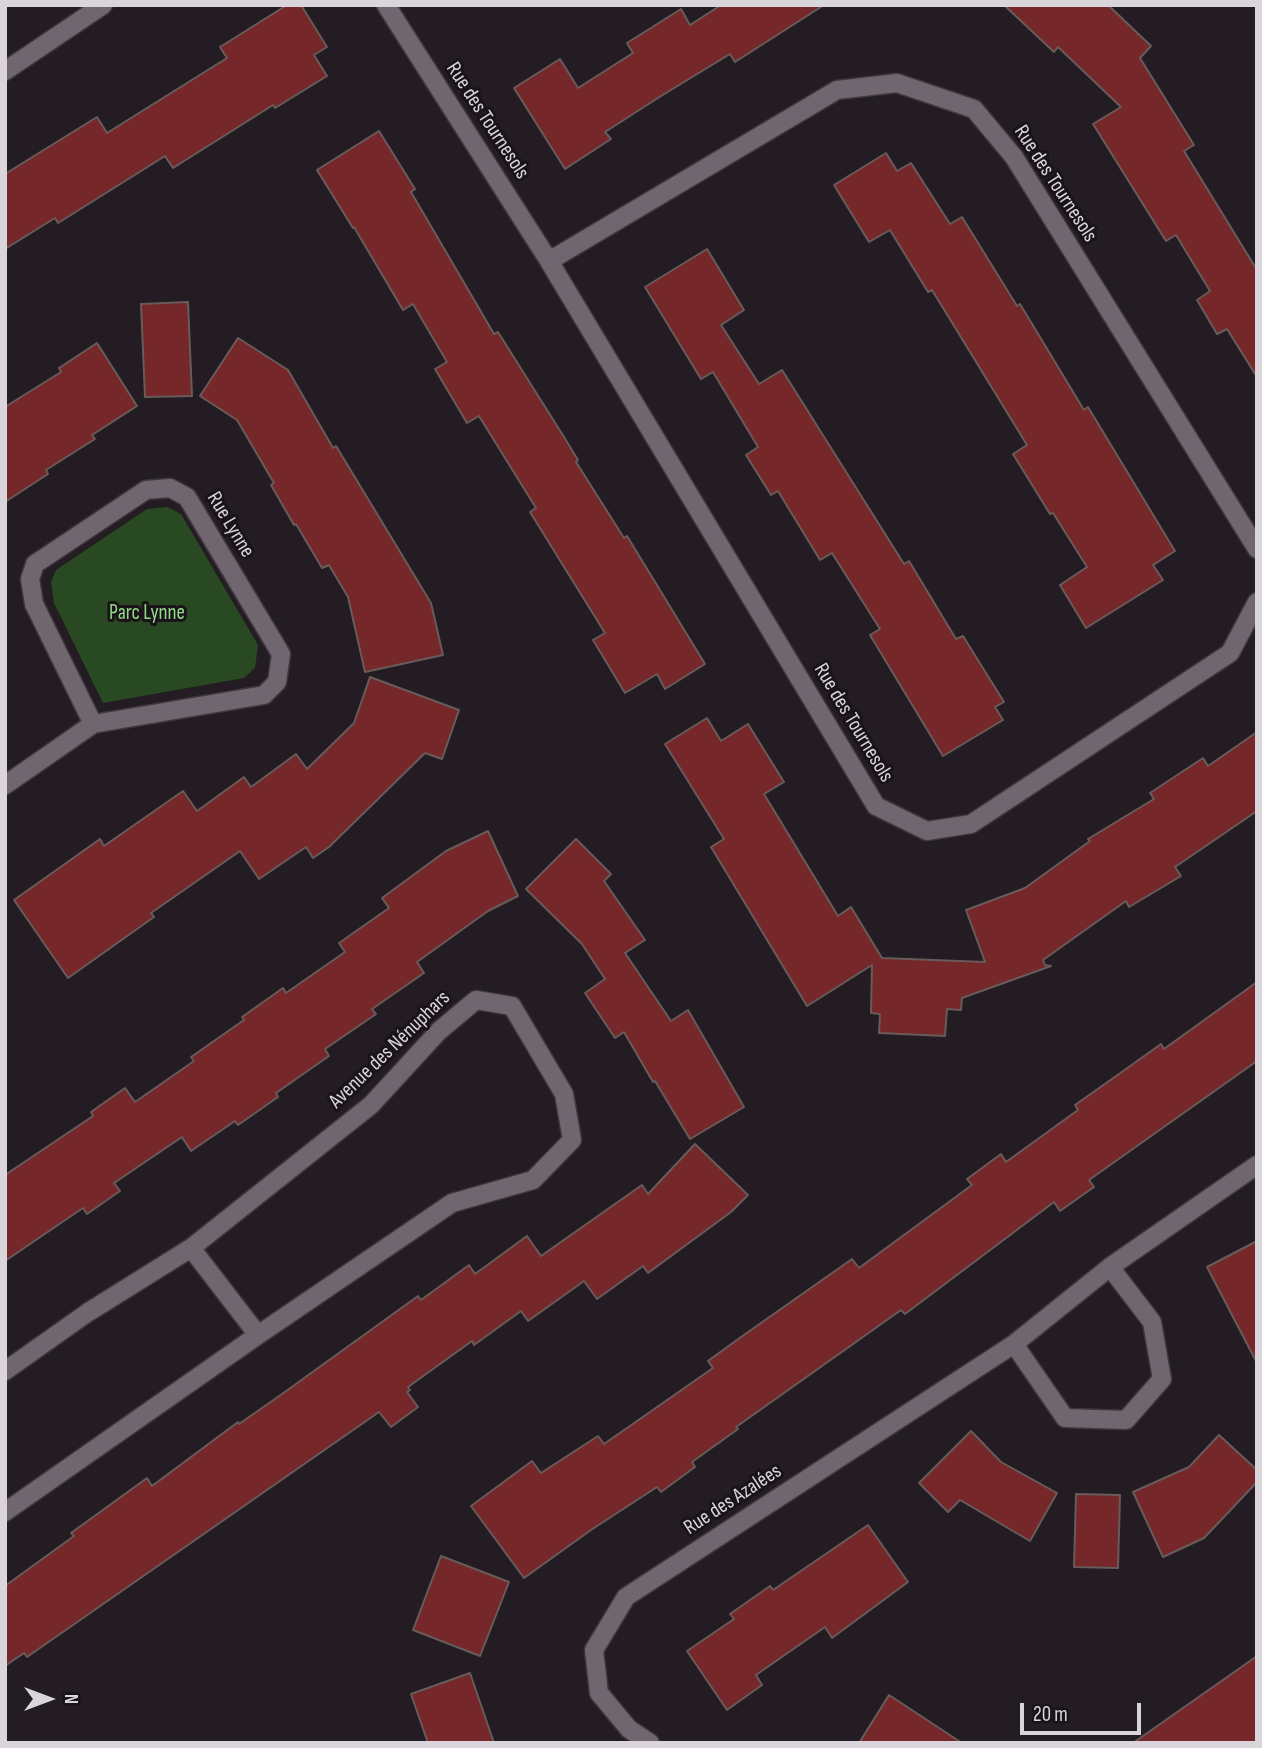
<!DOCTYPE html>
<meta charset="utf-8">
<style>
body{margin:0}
#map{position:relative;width:1262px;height:1748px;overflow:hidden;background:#231c23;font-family:"Sofia Sans Condensed",sans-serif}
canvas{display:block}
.frame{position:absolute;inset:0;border:7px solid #dad5da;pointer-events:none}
.north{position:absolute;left:14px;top:1664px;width:70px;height:70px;-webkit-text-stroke:5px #1a1319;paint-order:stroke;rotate:90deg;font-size:19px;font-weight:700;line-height:28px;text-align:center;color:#dad5da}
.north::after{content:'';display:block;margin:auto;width:24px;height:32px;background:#dad5da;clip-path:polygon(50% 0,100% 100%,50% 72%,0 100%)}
.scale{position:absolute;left:1020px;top:1703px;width:121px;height:32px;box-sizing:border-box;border:4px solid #dad5da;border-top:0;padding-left:9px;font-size:21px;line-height:24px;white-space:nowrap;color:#dad5da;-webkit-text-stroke:5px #1a1319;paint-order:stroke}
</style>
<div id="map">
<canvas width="1262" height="1748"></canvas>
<div class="frame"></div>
<div class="north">N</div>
<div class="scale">20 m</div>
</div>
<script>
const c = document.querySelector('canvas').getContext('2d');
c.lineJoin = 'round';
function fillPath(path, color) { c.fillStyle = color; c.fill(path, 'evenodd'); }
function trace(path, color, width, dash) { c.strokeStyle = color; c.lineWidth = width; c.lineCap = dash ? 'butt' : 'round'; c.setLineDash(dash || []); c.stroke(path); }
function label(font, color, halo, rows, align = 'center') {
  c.font = font + ' "Sofia Sans Condensed",sans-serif'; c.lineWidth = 6; c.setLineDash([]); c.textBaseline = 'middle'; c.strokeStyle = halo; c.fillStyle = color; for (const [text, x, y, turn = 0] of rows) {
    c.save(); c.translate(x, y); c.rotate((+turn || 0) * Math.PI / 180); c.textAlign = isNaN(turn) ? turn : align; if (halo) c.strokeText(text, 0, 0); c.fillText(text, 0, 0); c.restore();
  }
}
fillPath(new Path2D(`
 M 167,507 L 181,514 L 258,645 L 255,668 L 244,678 L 103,703 L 54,603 L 51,582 L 56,570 L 147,509 Z`), '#294923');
const building = new Path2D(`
 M 287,5 L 301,5 L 327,47 L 314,55 L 327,76 L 275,108 L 273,105 L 173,168 L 165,156 L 58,223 L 55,218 L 5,249 L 5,174 L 97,117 L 107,133 L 227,58 L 220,47 Z
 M 721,5 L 824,5 L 735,62 L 730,54 L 661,96 L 605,132 L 611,139 L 565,169 L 514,88 L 560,59 L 578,88 L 633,53 L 627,43 L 681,9 L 690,25 Z
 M 1004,5 L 1108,5 L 1151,46 L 1140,58 L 1194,145 L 1184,151 L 1257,270 L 1257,377 L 1227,329 L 1217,334 L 1197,300 L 1210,291 L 1176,235 L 1166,241 L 1093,124 L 1121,107 L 1058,47 L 1054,52 Z
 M 379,131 L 415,189 L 411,192 L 494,334 L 498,332 L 564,437 L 578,460 L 576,462 L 624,538 L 627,536 L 705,664 L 665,689 L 657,674 L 625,693 L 593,640 L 605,633 L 530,512 L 536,508 L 479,416 L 467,423 L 435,369 L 447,362 L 413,304 L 403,310 L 354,227 L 353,228 L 317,170 Z
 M 886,153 L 897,171 L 911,163 L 950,224 L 962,217 L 1017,306 L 1020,304 L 1084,410 L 1088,407 L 1175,551 L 1153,565 L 1163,580 L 1086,628 L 1060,585 L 1087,567 L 1053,513 L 1050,514 L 1013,454 L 1027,445 L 932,290 L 928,292 L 890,230 L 869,242 L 834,185 Z
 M 707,249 L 744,310 L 721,325 L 759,384 L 782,370 L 904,564 L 909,561 L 956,639 L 963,636 L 1004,702 L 995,707 L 1003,720 L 943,756 L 870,635 L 880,629 L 832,553 L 820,560 L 778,491 L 771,495 L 746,455 L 758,447 L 713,372 L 701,379 L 645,287 Z
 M 188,302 L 192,396 L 145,397 L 141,304 Z
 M 238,338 L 288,370 L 333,448 L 336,446 L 431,603 L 443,655 L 365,672 L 348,597 L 329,565 L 322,568 L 296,524 L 294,525 L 271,485 L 274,483 L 237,420 L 200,396 Z
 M 97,343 L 137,406 L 92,435 L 95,439 L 46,470 L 48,474 L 5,502 L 5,407 L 61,372 L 59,368 Z
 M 370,677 L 459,710 L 442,759 L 425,753 L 329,847 L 313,858 L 306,847 L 259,879 L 240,851 L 151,913 L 154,917 L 68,978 L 14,900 L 100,839 L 104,846 L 183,791 L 197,811 L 244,777 L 251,787 L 296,754 L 307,769 L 354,723 Z
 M 707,718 L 721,741 L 748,724 L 784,782 L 764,794 L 838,916 L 851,907 L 882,958 L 985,962 L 966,910 L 1025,888 L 1090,841 L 1088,839 L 1154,799 L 1150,793 L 1203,758 L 1208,766 L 1257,732 L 1257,811 L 1175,867 L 1181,876 L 1129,907 L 1126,901 L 1043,960 L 1045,965 L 1051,966 L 962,998 L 961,1010 L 947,1009 L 945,1036 L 879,1033 L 880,1014 L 871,1013 L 872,965 L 807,1006 L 711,847 L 724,839 L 665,744 Z
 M 488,831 L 518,896 L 488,911 L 417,962 L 424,973 L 372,1009 L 376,1014 L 325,1049 L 329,1056 L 276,1093 L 278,1097 L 238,1125 L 235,1121 L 191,1151 L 182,1137 L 114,1183 L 120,1191 L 87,1214 L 83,1208 L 5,1261 L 5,1175 L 93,1116 L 91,1112 L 125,1088 L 135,1102 L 194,1061 L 191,1057 L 244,1020 L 242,1017 L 283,988 L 286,993 L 345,952 L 339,943 L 389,908 L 382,898 L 446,851 Z
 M 576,839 L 611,874 L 604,881 L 645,940 L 625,953 L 671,1021 L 688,1010 L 744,1107 L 690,1139 L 655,1081 L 653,1082 L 624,1032 L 615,1038 L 585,993 L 605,979 L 582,944 L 526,889 Z
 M 1257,982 L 1257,1061 L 1089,1180 L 1094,1187 L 1060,1211 L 1054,1202 L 905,1314 L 901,1310 L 736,1427 L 738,1429 L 692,1462 L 695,1467 L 661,1492 L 657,1487 L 591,1530 L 524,1578 L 471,1506 L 532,1461 L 541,1473 L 598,1436 L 604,1444 L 713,1368 L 708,1361 L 741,1337 L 852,1259 L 859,1268 L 972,1185 L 967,1179 L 1001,1154 L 1006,1162 L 1078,1110 L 1075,1105 L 1126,1069 L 1161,1044 L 1164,1049 Z
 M 695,1144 L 748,1195 L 731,1212 L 648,1273 L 643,1266 L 597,1299 L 584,1281 L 528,1321 L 521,1311 L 474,1345 L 472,1341 L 408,1387 L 410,1390 L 407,1392 L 418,1407 L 391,1427 L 379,1412 L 27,1657 L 24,1653 L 5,1666 L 5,1586 L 74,1536 L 71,1533 L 147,1478 L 152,1486 L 238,1422 L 239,1424 L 282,1394 L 418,1296 L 421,1300 L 469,1265 L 475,1274 L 527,1236 L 541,1256 L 642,1185 L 648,1194 Z
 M 1257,1241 L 1257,1363 L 1207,1267 Z
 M 971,1431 L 1001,1462 L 1057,1493 L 1030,1541 L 960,1500 L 948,1512 L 919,1483 Z
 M 1219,1435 L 1257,1470 L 1257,1482 L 1204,1538 L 1163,1557 L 1133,1492 L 1189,1467 Z
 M 1076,1494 L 1120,1495 L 1118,1568 L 1074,1567 Z
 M 868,1525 L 908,1582 L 832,1638 L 825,1627 L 756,1675 L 762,1685 L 727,1710 L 687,1651 L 734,1619 L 730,1614 L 770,1586 L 773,1590 Z
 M 441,1556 L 509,1582 L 480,1656 L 413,1630 Z
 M 1257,1656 L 1257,1743 L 1133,1743 L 1220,1682 Z
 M 470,1673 L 494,1743 L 428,1743 L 411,1694 Z
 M 889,1695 L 962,1743 L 859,1743 Z`);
fillPath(building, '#75272a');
trace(building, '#685b5a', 2);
const minor = new Path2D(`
 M 386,5 L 549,261 L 876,806 L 927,831 L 971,824 L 1230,653 L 1257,602
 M 5,71 L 103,5
 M 549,261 L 837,90 L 897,83 L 974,109 L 1014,157 L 1257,549
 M 5,785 L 93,724 L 264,695 L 277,682 L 281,654 L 187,497 L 170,488 L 146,490 L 35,564 L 30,579 L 34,604 L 93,724
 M 191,1248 L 258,1335
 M 1014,1344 L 1065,1418 L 1126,1420 L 1162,1379 L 1152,1322 L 1110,1267
 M 5,1371 L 87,1313 L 191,1248 L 371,1105 L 439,1031 L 476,1000 L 512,1006 L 564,1094 L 572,1140 L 533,1180 L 452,1203 L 258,1335 L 5,1512
 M 650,1743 L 629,1729 L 599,1693 L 594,1650 L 626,1597 L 1014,1344 L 1110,1267 L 1257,1165`);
trace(minor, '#3e383d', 21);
trace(minor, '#70666f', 18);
label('21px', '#dad5da', '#1a1319', [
 ["Rue des Tournesols",487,121,57],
 ["Rue des Tournesols",1055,184,57],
 ["Rue Lynne",230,525,59],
 ["Rue des Tournesols",853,723,59],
 ["Avenue des Nénuphars",390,1050,-44],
 ["Rue des Azalées",733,1500,-33]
]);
label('21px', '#91dc84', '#1a1319', [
 ["Parc Lynne",147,614]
]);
</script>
